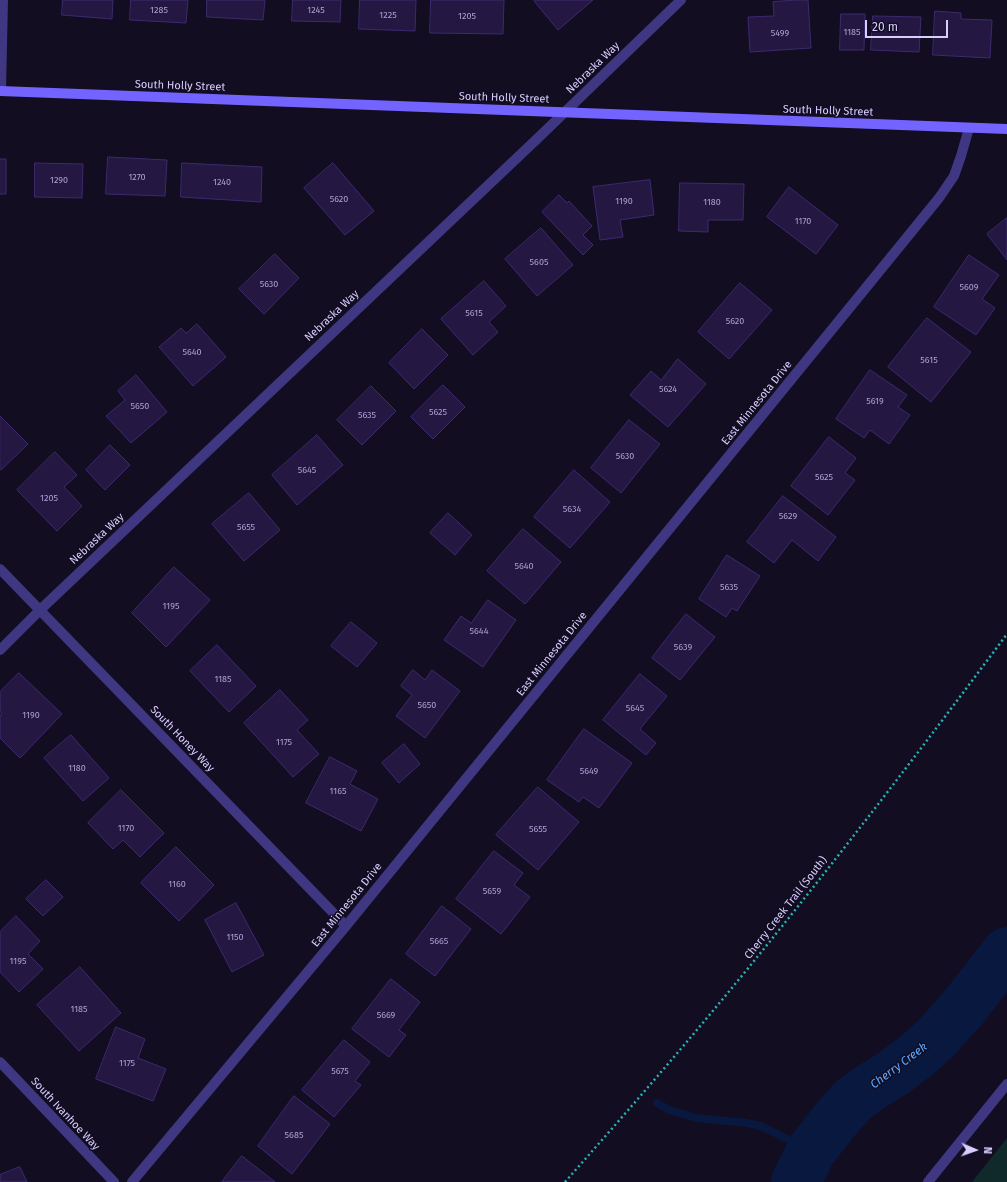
<!DOCTYPE html>
<style>
body{margin:0}
#map{position:relative;width:1007px;height:1182px;overflow:hidden;background:#120d21;font-family:"Fira Sans",sans-serif}
canvas{display:block}
.north{position:absolute;left:955px;top:1130px;width:40px;height:40px;-webkit-text-stroke:3px #120d21;paint-order:stroke;rotate:92deg;font-size:11px;font-weight:700;line-height:16px;text-align:center;color:#d7cdff}
.north::after{content:'';display:block;margin:auto;width:14px;height:18px;background:#d7cdff;clip-path:polygon(50% 0,100% 100%,50% 72%,0 100%)}
.scale{position:absolute;left:865px;top:20px;width:83px;height:18px;box-sizing:border-box;border:2px solid #d7cdff;border-top:0;padding-left:5px;font-size:12px;line-height:14px;white-space:nowrap;color:#d7cdff;-webkit-text-stroke:3px #120d21;paint-order:stroke}
</style>
<div id="map">
<canvas width="1007" height="1182"></canvas>
<div class="north">N</div>
<div class="scale">20 m</div>
</div>
<script>
const c = document.querySelector('canvas').getContext('2d');
c.lineJoin = 'round';
function fillPath(path, color) { c.fillStyle = color; c.fill(path, 'evenodd'); }
function trace(path, color, width, dash) { c.strokeStyle = color; c.lineWidth = width; c.lineCap = dash ? 'butt' : 'round'; c.setLineDash(dash || []); c.stroke(path); }
function label(font, color, halo, rows, align = 'center') {
  c.font = font + ' "Fira Sans",sans-serif'; c.lineWidth = 3; c.setLineDash([]); c.textBaseline = 'middle'; c.strokeStyle = halo; c.fillStyle = color; for (const [text, x, y, turn = 0] of rows) {
    c.save(); c.translate(x, y); c.rotate((+turn || 0) * Math.PI / 180); c.textAlign = isNaN(turn) ? turn : align; if (halo) c.strokeText(text, 0, 0); c.fillText(text, 0, 0); c.restore();
  }
}
fillPath(new Path2D(`
 M 1007,1138 L 1007,1182 L 972,1182 Z`), '#102a2b');
trace(new Path2D(`
 M 657,1103 L 669,1110 L 696,1118 L 747,1123 L 761,1126 L 811,1151`), '#08183f', 8);
trace(new Path2D(`
 M 796,1182 L 811,1151 L 836,1119 L 853,1100 L 869,1088 L 892,1074 L 916,1056 L 936,1038 L 963,1008 L 1007,952`), '#08183f', 50);
const building = new Path2D(`
 M 63,0 L 113,0 L 112,19 L 62,15 Z
 M 131,0 L 188,0 L 186,23 L 130,20 Z
 M 207,0 L 265,0 L 263,20 L 207,17 Z
 M 293,0 L 341,0 L 340,22 L 292,21 Z
 M 360,0 L 416,0 L 415,31 L 359,29 Z
 M 431,0 L 504,0 L 503,34 L 430,33 Z
 M 535,0 L 593,0 L 558,30 L 534,1 Z
 M 797,0 L 808,0 L 811,48 L 750,52 L 748,17 L 774,16 L 773,2 Z
 M 935,11 L 961,13 L 961,19 L 992,20 L 990,58 L 933,55 Z
 M 841,14 L 865,14 L 864,50 L 840,50 Z
 M 873,16 L 921,17 L 919,52 L 871,50 Z
 M 108,157 L 167,160 L 165,196 L 106,194 Z
 M 0,159 L 6,159 L 6,194 L 0,194 Z
 M 35,163 L 83,164 L 82,198 L 35,197 Z
 M 182,163 L 262,167 L 261,202 L 181,197 Z
 M 333,163 L 374,211 L 345,235 L 304,188 Z
 M 650,180 L 654,215 L 620,220 L 623,237 L 600,240 L 593,187 Z
 M 680,183 L 744,184 L 743,220 L 708,220 L 708,232 L 679,231 Z
 M 789,187 L 838,225 L 816,254 L 767,217 Z
 M 559,195 L 567,203 L 569,201 L 592,226 L 583,235 L 593,245 L 583,255 L 542,212 Z
 M 1007,218 L 1007,260 L 987,234 Z
 M 541,228 L 573,265 L 537,296 L 505,259 Z
 M 275,254 L 299,278 L 264,314 L 239,289 Z
 M 969,255 L 999,275 L 982,299 L 995,308 L 976,335 L 934,307 Z
 M 484,281 L 506,306 L 489,322 L 498,332 L 473,355 L 441,319 Z
 M 740,283 L 772,310 L 729,359 L 698,332 Z
 M 927,318 L 971,352 L 931,402 L 888,367 Z
 M 197,324 L 226,357 L 193,386 L 159,347 L 181,328 L 186,333 Z
 M 422,329 L 448,355 L 414,389 L 389,363 Z
 M 678,359 L 706,384 L 668,427 L 630,395 L 651,371 L 661,380 Z
 M 870,370 L 907,395 L 898,407 L 910,415 L 889,444 L 870,430 L 864,438 L 836,419 Z
 M 136,375 L 167,412 L 131,443 L 106,416 L 125,400 L 118,391 Z
 M 443,385 L 465,407 L 433,439 L 411,417 Z
 M 371,386 L 396,411 L 362,445 L 337,420 Z
 M 0,416 L 28,444 L 1,470 L 0,469 Z
 M 629,420 L 660,444 L 621,493 L 591,468 Z
 M 317,435 L 343,465 L 297,505 L 272,475 Z
 M 829,437 L 856,458 L 845,473 L 855,480 L 828,515 L 791,486 Z
 M 110,445 L 130,465 L 105,490 L 86,470 Z
 M 55,452 L 77,475 L 64,487 L 82,506 L 57,531 L 17,490 Z
 M 574,470 L 610,502 L 570,548 L 534,517 Z
 M 249,493 L 280,530 L 244,561 L 212,524 Z
 M 783,496 L 836,537 L 818,561 L 792,540 L 774,563 L 747,542 Z
 M 448,513 L 472,535 L 455,555 L 430,533 Z
 M 523,529 L 561,562 L 525,604 L 487,571 Z
 M 727,555 L 760,576 L 737,611 L 732,608 L 726,617 L 699,599 Z
 M 174,567 L 210,600 L 166,647 L 132,613 Z
 M 488,600 L 516,620 L 483,667 L 444,640 L 461,616 L 471,623 Z
 M 686,614 L 715,637 L 680,680 L 652,658 Z
 M 351,622 L 377,643 L 357,667 L 331,646 Z
 M 217,645 L 256,686 L 229,712 L 190,671 Z
 M 413,670 L 425,680 L 432,670 L 460,691 L 425,738 L 396,716 L 412,695 L 401,686 Z
 M 19,673 L 62,714 L 20,758 L 0,738 L 0,716 L 2,714 L 0,711 L 0,692 Z
 M 640,674 L 667,696 L 640,729 L 656,743 L 646,755 L 603,720 Z
 M 280,690 L 308,720 L 297,730 L 319,754 L 293,777 L 244,723 Z
 M 584,729 L 632,763 L 599,808 L 583,797 L 579,802 L 547,780 Z
 M 71,735 L 109,778 L 83,801 L 44,758 Z
 M 404,744 L 420,764 L 399,783 L 382,763 Z
 M 330,757 L 357,771 L 350,784 L 378,799 L 361,831 L 306,803 Z
 M 538,787 L 579,822 L 538,870 L 496,835 Z
 M 121,790 L 164,833 L 140,857 L 123,840 L 113,849 L 88,823 Z
 M 176,847 L 214,885 L 179,921 L 141,883 Z
 M 494,851 L 523,873 L 514,885 L 530,897 L 501,934 L 456,899 Z
 M 46,880 L 63,897 L 43,916 L 26,899 Z
 M 236,903 L 264,955 L 232,972 L 205,920 Z
 M 442,906 L 471,929 L 435,976 L 406,954 Z
 M 16,916 L 40,941 L 28,954 L 43,969 L 19,992 L 0,972 L 0,932 Z
 M 80,967 L 121,1013 L 79,1051 L 37,1005 Z
 M 391,979 L 420,1002 L 399,1030 L 406,1035 L 389,1057 L 352,1029 Z
 M 116,1027 L 145,1039 L 138,1058 L 166,1069 L 153,1101 L 96,1079 Z
 M 344,1040 L 370,1062 L 355,1081 L 361,1085 L 334,1117 L 302,1090 Z
 M 294,1096 L 330,1124 L 292,1174 L 258,1146 Z
 M 242,1156 L 275,1182 L 222,1182 Z
 M 20,1167 L 27,1182 L 0,1182 L 0,1175 Z`);
fillPath(building, '#241843');
trace(building, '#3d2a6f', 1);
trace(new Path2D(`
 M 565,1182 C 626,1113 687,1043 745,972 C 835,862 922,748 1007,634`), '#2bb2b5', 2.5, [2, 3]);
trace(new Path2D(`
 M 0,650 L 40,610`), '#3f3781', 10);
trace(new Path2D(`
 M 0,569 L 346,926
 M 40,610 L 538,138 L 681,0
 M 0,1062 L 114,1182
 M 132,1182 L 346,926 L 939,198 L 954,176 L 961,156 L 969,128`), '#3f3781', 10);
trace(new Path2D(`
 M 1,91 L 3,0
 M 928,1182 L 1007,1084`), '#3f3781', 10);
trace(new Path2D(`
 M 0,91 L 1007,129`), '#7464ff', 10);
label('9px', '#aaa0d0', null, [
 ["1285",159,10],
 ["1245",316,10],
 ["1225",388,15],
 ["1205",467,16],
 ["1185",852,32],
 ["5499",780,33],
 ["1270",137,177],
 ["1290",59,180],
 ["1240",222,182],
 ["5620",339,199],
 ["1190",624,201],
 ["1180",712,202],
 ["1170",803,221],
 ["5605",539,262],
 ["5630",269,284],
 ["5609",969,287],
 ["5615",474,313],
 ["5620",735,321],
 ["5640",192,352],
 ["5615",929,360],
 ["5624",668,389],
 ["5619",875,401],
 ["5650",140,406],
 ["5625",438,412],
 ["5635",367,415],
 ["5630",625,456],
 ["5645",307,470],
 ["5625",824,477],
 ["1205",49,498],
 ["5634",572,509],
 ["5629",788,516],
 ["5655",246,527],
 ["5640",524,566],
 ["5635",729,587],
 ["1195",171,606],
 ["5644",479,631],
 ["5639",683,647],
 ["1185",223,679],
 ["5650",427,705],
 ["5645",635,708],
 ["1190",31,715],
 ["1175",284,742],
 ["1180",77,768],
 ["5649",589,771],
 ["1165",338,791],
 ["1170",126,828],
 ["5655",538,829],
 ["1160",177,884],
 ["5659",492,891],
 ["1150",235,937],
 ["5665",439,941],
 ["1195",18,961],
 ["1185",79,1009],
 ["5669",386,1015],
 ["1175",127,1063],
 ["5675",340,1071],
 ["5685",294,1135]
]);
label('11px', '#d7cdff', '#120d21', [
 ["Nebraska Way",593,68,-44],
 ["South Holly Street",180,86,2],
 ["South Holly Street",504,98,2],
 ["South Holly Street",828,111,2],
 ["Nebraska Way",332,316,-43],
 ["East Minnesota Drive",757,403,-51],
 ["Nebraska Way",97,539,-43],
 ["East Minnesota Drive",552,654,-51],
 ["South Honey Way",182,739,46],
 ["East Minnesota Drive",347,905,-51],
 ["Cherry Creek Trail (South)",786,908,-52],
 ["South Ivanhoe Way",65,1114,47]
]);
label('italic 12px', '#5ba6ff', '#120d21', [
 ["Cherry Creek",899,1066,-37]
]);
</script>
